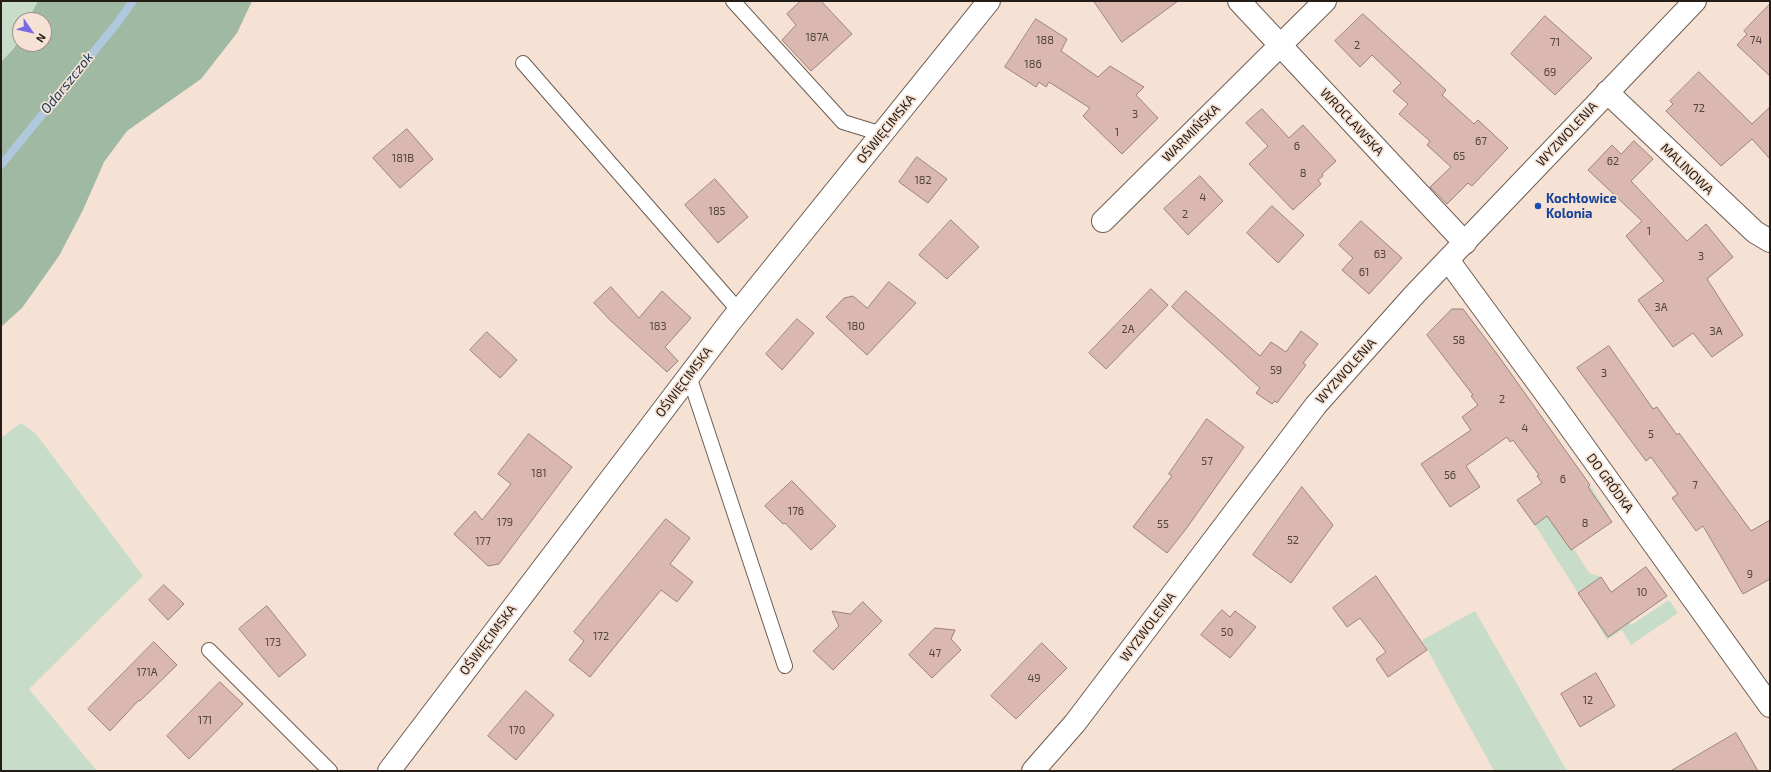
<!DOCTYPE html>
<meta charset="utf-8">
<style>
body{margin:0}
#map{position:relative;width:1771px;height:772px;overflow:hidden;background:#f6e2d4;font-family:"Exo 2",sans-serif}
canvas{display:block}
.frame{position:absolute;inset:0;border:2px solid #231c17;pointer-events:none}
.north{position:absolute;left:12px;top:12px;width:40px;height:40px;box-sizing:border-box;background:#f6e2d4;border:1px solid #a29388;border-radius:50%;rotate:124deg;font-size:11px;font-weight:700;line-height:16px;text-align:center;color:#231c17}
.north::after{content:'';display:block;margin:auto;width:14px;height:18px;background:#786ae5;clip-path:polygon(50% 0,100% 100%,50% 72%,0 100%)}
</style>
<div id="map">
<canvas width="1771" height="772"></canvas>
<div class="frame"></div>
<div class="north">N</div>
</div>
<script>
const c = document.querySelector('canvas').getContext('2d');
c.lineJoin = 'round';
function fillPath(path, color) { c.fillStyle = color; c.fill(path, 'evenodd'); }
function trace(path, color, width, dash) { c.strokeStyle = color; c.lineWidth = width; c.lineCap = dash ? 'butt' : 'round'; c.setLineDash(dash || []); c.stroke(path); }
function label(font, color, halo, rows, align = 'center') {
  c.font = font + ' "Exo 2",sans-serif'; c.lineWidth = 3.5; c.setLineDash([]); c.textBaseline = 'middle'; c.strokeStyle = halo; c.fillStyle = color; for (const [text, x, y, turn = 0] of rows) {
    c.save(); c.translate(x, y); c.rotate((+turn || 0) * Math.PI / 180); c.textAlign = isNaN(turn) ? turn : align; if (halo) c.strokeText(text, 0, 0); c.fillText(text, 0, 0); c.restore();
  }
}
fillPath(new Path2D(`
 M 1,1 L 38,1 L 28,20 L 20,20 C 20,43 16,45 1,62 Z
 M 21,423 L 36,434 L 143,576 L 29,689 L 97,771 L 1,771 L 1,438 Z
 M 1590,485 L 1609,516 L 1571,544 L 1589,573 L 1601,577 L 1578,593 L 1535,525 Z
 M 1601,598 L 1618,606 L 1631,625 L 1669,600 L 1678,613 L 1631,645 L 1622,630 L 1607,640 L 1588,608 Z
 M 1475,611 L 1567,771 L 1494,771 L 1422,640 Z`), '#c7ddca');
fillPath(new Path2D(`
 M 38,1 L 252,1 L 237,33 L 201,79 L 127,131 L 104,162 L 83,210 L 59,256 L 22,308 L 1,327 L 1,62 L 14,48 L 20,36 L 20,44 L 44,44 L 44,20 L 28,20 Z`), '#a0b9a3');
trace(new Path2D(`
 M 1,165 L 118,22 L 133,1`), '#afc8de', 8);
const building = new Path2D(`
 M 801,1 L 821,1 L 852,34 L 811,71 L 782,40 L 796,25 L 787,14 Z
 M 1094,1 L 1178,1 L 1122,42 Z
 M 1770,4 L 1770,76 L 1737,45 L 1747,34 L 1744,31 Z
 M 1363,14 L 1446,90 L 1442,95 L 1474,124 L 1478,120 L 1508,148 L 1472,186 L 1468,183 L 1447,204 L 1430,187 L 1451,167 L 1427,145 L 1430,141 L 1399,114 L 1408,104 L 1393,91 L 1401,83 L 1372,55 L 1360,67 L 1335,41 Z
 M 1545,16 L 1592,58 L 1555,95 L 1511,54 Z
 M 1036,19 L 1067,39 L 1061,51 L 1098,77 L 1110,66 L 1144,87 L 1136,95 L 1158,118 L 1122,154 L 1083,116 L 1090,108 L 1049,82 L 1046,87 L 1039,82 L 1036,87 L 1005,67 Z
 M 1699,72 L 1752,124 L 1770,107 L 1770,159 L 1752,139 L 1721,166 L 1666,111 L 1673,104 L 1670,101 Z
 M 1262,109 L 1289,138 L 1303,125 L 1336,161 L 1322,174 L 1323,176 L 1318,180 L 1321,184 L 1293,210 L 1249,164 L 1268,146 L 1246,123 Z
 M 407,129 L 433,159 L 400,188 L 373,158 Z
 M 1634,141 L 1653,159 L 1631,181 L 1687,241 L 1706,224 L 1733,257 L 1707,279 L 1743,335 L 1712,357 L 1693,333 L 1673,347 L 1638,300 L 1664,281 L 1626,236 L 1642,221 L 1588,170 L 1612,145 L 1621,154 Z
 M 917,157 L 947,179 L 928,203 L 899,182 Z
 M 1200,176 L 1223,201 L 1188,235 L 1164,209 Z
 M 715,179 L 748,217 L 718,243 L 685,205 Z
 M 1272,206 L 1304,235 L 1278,263 L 1247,233 Z
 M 951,220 L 979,247 L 947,279 L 919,255 Z
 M 1361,221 L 1402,258 L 1369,294 L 1342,270 L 1353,258 L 1339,245 Z
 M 889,282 L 916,303 L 867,355 L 826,317 L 844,298 L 853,296 L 867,308 Z
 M 611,287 L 639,318 L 662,291 L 691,318 L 665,347 L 678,361 L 667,372 L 611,321 L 594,303 Z
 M 1151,289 L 1168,305 L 1106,369 L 1089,353 Z
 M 1186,291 L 1260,356 L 1271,342 L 1286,352 L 1301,331 L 1318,344 L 1303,363 L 1306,365 L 1277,403 L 1275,401 L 1272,404 L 1256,393 L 1260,388 L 1172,307 Z
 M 1452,309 L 1463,309 L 1497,354 L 1590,485 L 1588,487 L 1612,522 L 1571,550 L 1547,516 L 1535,525 L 1517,500 L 1542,483 L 1537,476 L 1539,475 L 1513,440 L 1510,442 L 1507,437 L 1466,466 L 1480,487 L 1450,507 L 1421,464 L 1471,430 L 1462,417 L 1478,405 L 1471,396 L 1473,395 L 1427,335 Z
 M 797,319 L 814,333 L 782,370 L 766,354 Z
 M 487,332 L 517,360 L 500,378 L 470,350 Z
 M 1609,346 L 1653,409 L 1657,407 L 1677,435 L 1679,433 L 1751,531 L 1770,520 L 1770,579 L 1743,594 L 1703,526 L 1696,531 L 1672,498 L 1678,494 L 1651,457 L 1646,461 L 1577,368 Z
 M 1207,419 L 1244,447 L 1186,529 L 1167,553 L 1133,527 L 1172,476 L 1169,474 Z
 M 529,434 L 572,467 L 499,564 L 488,566 L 454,534 L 475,511 L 482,520 L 511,484 L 498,474 Z
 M 792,481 L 836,526 L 811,550 L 785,523 L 783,524 L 765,506 Z
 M 1302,487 L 1333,525 L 1291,583 L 1253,555 Z
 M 666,519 L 690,538 L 670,564 L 693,582 L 677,602 L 661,590 L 590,677 L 569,660 L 584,641 L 574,632 Z
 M 1646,567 L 1667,596 L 1608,637 L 1578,593 L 1601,577 L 1611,592 Z
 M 1376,576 L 1427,650 L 1388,677 L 1376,659 L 1386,652 L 1360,618 L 1347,627 L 1333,608 Z
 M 164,585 L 184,604 L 168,620 L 149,600 Z
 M 863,602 L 882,621 L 833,670 L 813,651 L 839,626 L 832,611 L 850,614 Z
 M 267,606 L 306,655 L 279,677 L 239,629 Z
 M 1222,610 L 1230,617 L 1235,611 L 1256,627 L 1230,658 L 1201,635 Z
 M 935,628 L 955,630 L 951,639 L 961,650 L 932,678 L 909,655 Z
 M 154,642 L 177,665 L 140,701 L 139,700 L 110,731 L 88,709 Z
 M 1042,643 L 1067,668 L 1016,719 L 991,696 Z
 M 1596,673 L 1615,706 L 1580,727 L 1561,694 Z
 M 220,682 L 243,704 L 189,759 L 167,736 Z
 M 526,691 L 554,715 L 516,760 L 488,736 Z
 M 1736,733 L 1758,771 L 1671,771 Z`);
fillPath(building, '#dab8b0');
trace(building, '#99837d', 1);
const lane = new Path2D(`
 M 733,1 L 843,122 L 882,134
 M 523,63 L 739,311
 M 689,376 L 785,666
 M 209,650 L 330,771`);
const street = new Path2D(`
 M 1239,1 L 1465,243
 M 1607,92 L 1755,232 L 1770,241
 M 1103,221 L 1325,1
 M 1448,260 L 1557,409 L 1770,706
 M 389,771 L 730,322 L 989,1`);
const secondary = new Path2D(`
 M 1033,771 L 1075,723 L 1316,405 L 1415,294 L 1695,1`);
trace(lane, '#6e5d52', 16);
trace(street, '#6e5d52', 24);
trace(secondary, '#6e5d52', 24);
trace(lane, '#fff', 14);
trace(street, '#fff', 22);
trace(secondary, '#fff', 22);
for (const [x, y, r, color] of [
 [1538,206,4,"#1a4fb4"]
]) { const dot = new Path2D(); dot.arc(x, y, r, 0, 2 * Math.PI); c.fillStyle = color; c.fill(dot); trace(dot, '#f6e2d4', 1.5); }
label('11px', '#51433d', null, [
 ["187A",817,37],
 ["188",1045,40],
 ["74",1756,40],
 ["71",1555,42],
 ["2",1357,45],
 ["186",1033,64],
 ["69",1550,72],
 ["72",1699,108],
 ["3",1135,114],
 ["1",1117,132],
 ["67",1481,141],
 ["6",1297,146],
 ["65",1459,156],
 ["181B",403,158],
 ["62",1613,161],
 ["8",1303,173],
 ["182",923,180],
 ["4",1203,197],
 ["185",717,211],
 ["2",1185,214],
 ["1",1649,231],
 ["63",1380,254],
 ["3",1701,256],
 ["61",1364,272],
 ["3A",1661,307],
 ["183",658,326],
 ["180",856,326],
 ["2A",1128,329],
 ["3A",1716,331],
 ["58",1459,340],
 ["59",1276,370],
 ["3",1604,373],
 ["2",1502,399],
 ["4",1525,428],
 ["5",1651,434],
 ["57",1207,461],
 ["181",539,473],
 ["56",1450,475],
 ["6",1563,479],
 ["7",1695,485],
 ["176",796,511],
 ["179",505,522],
 ["8",1585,523],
 ["55",1163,524],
 ["52",1293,540],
 ["177",483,541],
 ["9",1750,574],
 ["10",1642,592],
 ["50",1227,632],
 ["172",601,636],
 ["173",273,642],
 ["47",935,653],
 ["171A",147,672],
 ["49",1034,678],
 ["12",1588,700],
 ["171",205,720],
 ["170",517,730]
]);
label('13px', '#231c17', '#f6e2d4', [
 ["WROCŁAWSKA",1352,122,47],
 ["OŚWIĘCIMSKA",886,129,-51],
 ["WARMIŃSKA",1191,133,-45],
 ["WYZWOLENIA",1567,134,-47],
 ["MALINOWA",1687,169,44],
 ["WYZWOLENIA",1346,371,-48],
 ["OŚWIĘCIMSKA",684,382,-53],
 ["DO GRÓDKA",1610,483,54],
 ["WYZWOLENIA",1148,627,-53],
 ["OŚWIĘCIMSKA",488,640,-53]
]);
label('bold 13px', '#164399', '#f6e2d4', [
 ["Kochłowice",1546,199],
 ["Kolonia",1546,214]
], 'left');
label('italic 14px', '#103a59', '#f6e2d4', [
 ["Odarszczok",67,83,-51]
]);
</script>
